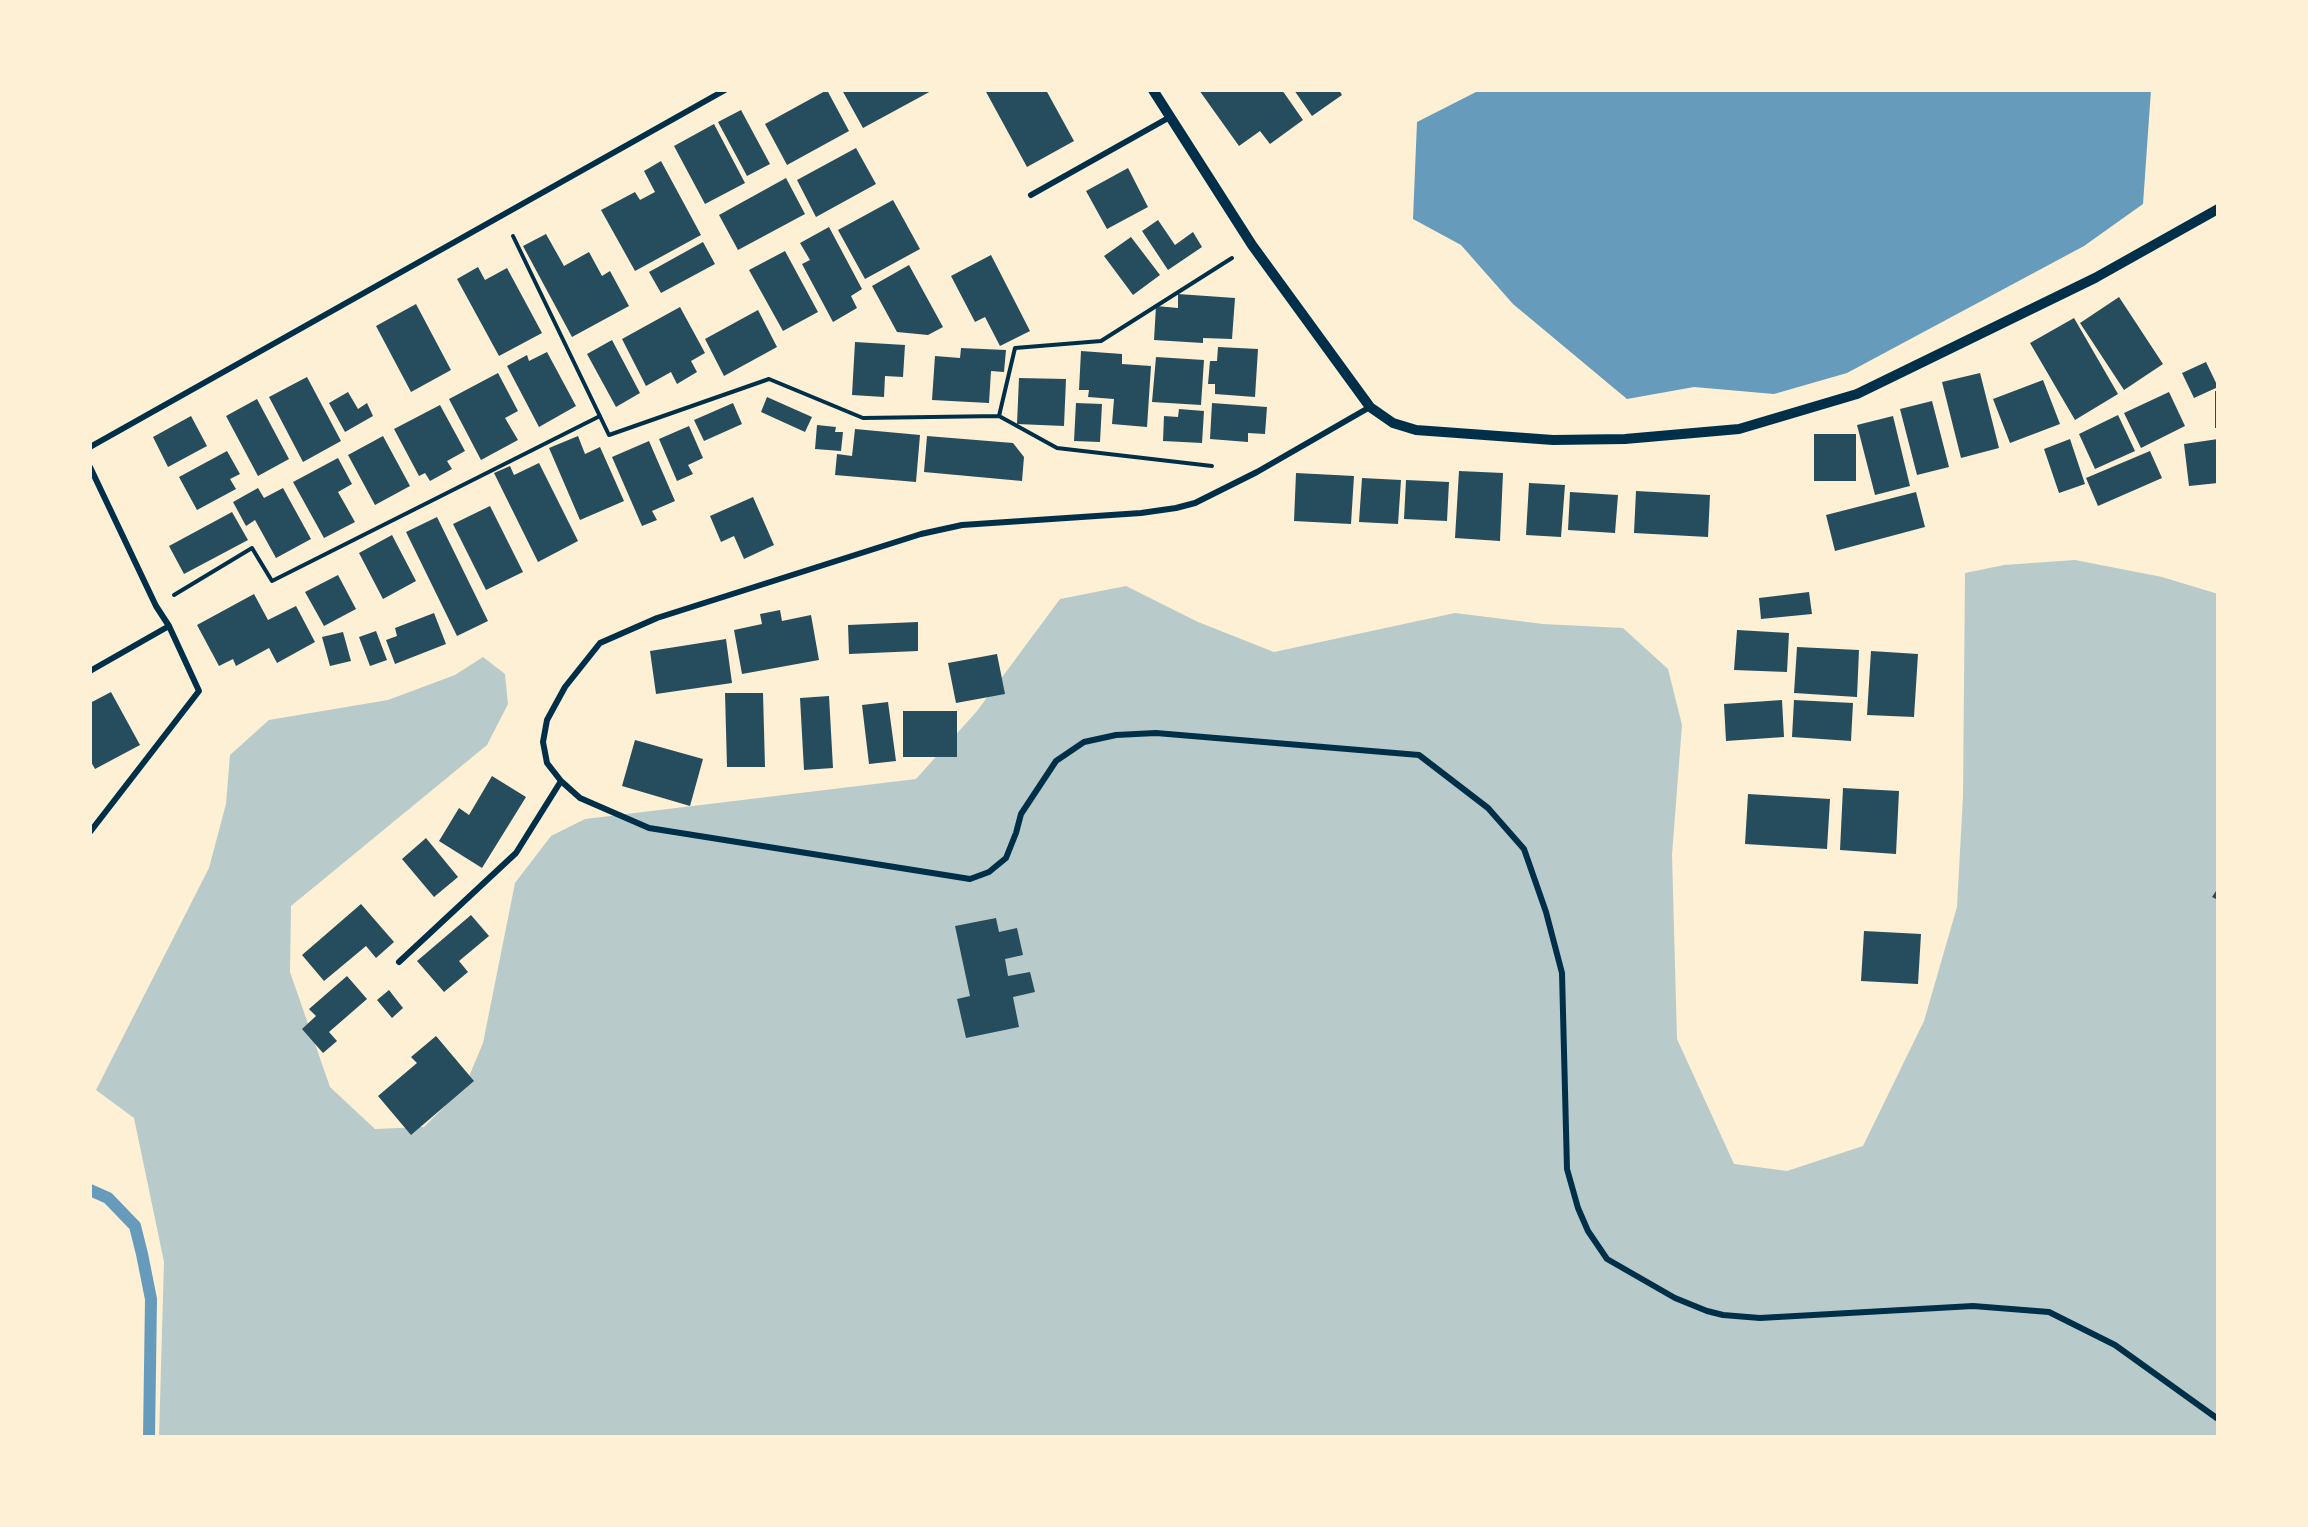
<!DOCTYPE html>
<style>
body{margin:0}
#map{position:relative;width:2308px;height:1527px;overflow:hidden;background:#fdf0d5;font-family:"Archivo Narrow",sans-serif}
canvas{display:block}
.frame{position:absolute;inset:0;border:92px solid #fdf0d5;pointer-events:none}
</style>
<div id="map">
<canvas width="2308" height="1527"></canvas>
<div class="frame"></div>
</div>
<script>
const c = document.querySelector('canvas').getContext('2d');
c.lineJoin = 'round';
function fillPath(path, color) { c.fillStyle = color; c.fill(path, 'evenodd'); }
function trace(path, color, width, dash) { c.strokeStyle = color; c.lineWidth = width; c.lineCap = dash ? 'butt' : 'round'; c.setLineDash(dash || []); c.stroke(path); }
fillPath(new Path2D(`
 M 2075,560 L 2162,577 L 2218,594 L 2218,1437 L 159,1437 L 164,1262 L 134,1118 L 96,1090 L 209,868 L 226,804 L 230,755 L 269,720 L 388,700 L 455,675 L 483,657 L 505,674 L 508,704 L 487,745 L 291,906 L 290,972 L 330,1087 L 375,1129 L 424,1127 L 465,1086 L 483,1043 L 515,883 L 551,836 L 585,819 L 916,779 L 977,711 L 1060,599 L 1126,586 L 1198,622 L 1274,652 L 1455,613 L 1543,624 L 1623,628 L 1668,669 L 1682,725 L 1672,855 L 1677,1039 L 1734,1164 L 1787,1171 L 1863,1146 L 1924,1021 L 1957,907 L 1963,796 L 1965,573 L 2004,565 Z`), '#b9caca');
fillPath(new Path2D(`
 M 1480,90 L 2151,90 L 2143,204 L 2084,246 L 1847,373 L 1774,394 L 1694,387 L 1627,399 L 1513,304 L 1461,245 L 1413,219 L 1417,122 Z`), '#669bbc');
trace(new Path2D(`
 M 90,1190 L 108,1198 L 135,1226 L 142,1254 L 151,1299 L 149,1437`), '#669bbc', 12);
fillPath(new Path2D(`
 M 827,90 L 849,131 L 787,165 L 765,124 Z
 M 842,90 L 933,90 L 863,128 Z
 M 985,90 L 1046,90 L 1074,141 L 1027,167 Z
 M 1199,90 L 1282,90 L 1303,120 L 1270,144 L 1260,131 L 1239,146 Z
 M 1294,90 L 1339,90 L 1342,95 L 1312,116 Z
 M 741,110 L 770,164 L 747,176 L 718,122 Z
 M 714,124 L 745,183 L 705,204 L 674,146 Z
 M 856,148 L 876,184 L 816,217 L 797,180 Z
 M 661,161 L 701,235 L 635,271 L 601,210 L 635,192 L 640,200 L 655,192 L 644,171 Z
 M 1128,168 L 1148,207 L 1107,229 L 1086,191 Z
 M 786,178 L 805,214 L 738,250 L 719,215 Z
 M 893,200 L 920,249 L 865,279 L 838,230 Z
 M 1158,220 L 1175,245 L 1193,232 L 1202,247 L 1168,270 L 1142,231 Z
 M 829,227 L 862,289 L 851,296 L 857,308 L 833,322 L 802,264 L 810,260 L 800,243 Z
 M 546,234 L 564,266 L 589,252 L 602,276 L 610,271 L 629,306 L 572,337 L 523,246 Z
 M 1131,237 L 1160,275 L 1133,295 L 1104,256 Z
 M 703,242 L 715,264 L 661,293 L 649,272 Z
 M 785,251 L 818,312 L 783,331 L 749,270 Z
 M 991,255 L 1030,331 L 1000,346 L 985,317 L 975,322 L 951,276 Z
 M 909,265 L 943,327 L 928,335 L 897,332 L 872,286 Z
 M 478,267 L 485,280 L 507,268 L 542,333 L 499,356 L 457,279 Z
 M 1178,294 L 1235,298 L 1232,339 L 1203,338 L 1203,343 L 1154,340 L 1156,306 L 1178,308 Z
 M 2119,297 L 2163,364 L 2124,390 L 2080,323 Z
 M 416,304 L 451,370 L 411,392 L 376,326 Z
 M 680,307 L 705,353 L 691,361 L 697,372 L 677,384 L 671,372 L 646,386 L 622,339 Z
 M 758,310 L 777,347 L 724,376 L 705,339 Z
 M 2074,318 L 2118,394 L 2075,420 L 2030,343 Z
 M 612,340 L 640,393 L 616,407 L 587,354 Z
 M 855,342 L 905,345 L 903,377 L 885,376 L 884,397 L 852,395 Z
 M 1218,347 L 1258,349 L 1255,397 L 1215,394 L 1215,384 L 1208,384 L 1210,361 L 1217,361 Z
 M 961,348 L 1006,350 L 1004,372 L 991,371 L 989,403 L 932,400 L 935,356 L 960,358 Z
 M 1081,351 L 1122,354 L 1122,364 L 1151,366 L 1147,427 L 1112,424 L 1114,399 L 1088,397 L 1089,390 L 1079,390 Z
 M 547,352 L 576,406 L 539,427 L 507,366 L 527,355 L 529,361 Z
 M 1156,357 L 1204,360 L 1201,405 L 1152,402 Z
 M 2206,362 L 2218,387 L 2194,398 L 2182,373 Z
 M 498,373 L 518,411 L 505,418 L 518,440 L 481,460 L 449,399 Z
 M 1980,373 L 1999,448 L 1961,458 L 1942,382 Z
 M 307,377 L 341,441 L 303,462 L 269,397 Z
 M 1019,378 L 1066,379 L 1064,426 L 1017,424 Z
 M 2043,380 L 2060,424 L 2010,443 L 1993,399 Z
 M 2215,391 L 2218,391 L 2218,428 L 2215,428 Z
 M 348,392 L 358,409 L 367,403 L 373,416 L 345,432 L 329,403 Z
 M 2169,392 L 2185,426 L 2141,448 L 2124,413 Z
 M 767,397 L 812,417 L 805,432 L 761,412 Z
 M 257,399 L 289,459 L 258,476 L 226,416 Z
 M 1932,401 L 1949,467 L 1917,475 L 1900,409 Z
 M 733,403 L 742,424 L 704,441 L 694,420 Z
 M 1076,403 L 1102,404 L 1100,442 L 1074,441 Z
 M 1212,403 L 1267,407 L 1265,434 L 1248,433 L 1248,442 L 1210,439 Z
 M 440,405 L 465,451 L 447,461 L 452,469 L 430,481 L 425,473 L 419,476 L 394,429 Z
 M 1179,409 L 1204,411 L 1202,443 L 1163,441 L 1164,416 L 1178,417 Z
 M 2118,415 L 2135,451 L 2095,469 L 2079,434 Z
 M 191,416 L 207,446 L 168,467 L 153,437 Z
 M 1893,416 L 1910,486 L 1875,495 L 1857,425 Z
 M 817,425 L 836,427 L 835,432 L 843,432 L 841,451 L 815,449 Z
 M 689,426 L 703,458 L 688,465 L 693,474 L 677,481 L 659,439 Z
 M 855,429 L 920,435 L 916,482 L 835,475 L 837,454 L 852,456 Z
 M 1814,434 L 1856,434 L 1856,481 L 1814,481 Z
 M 383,436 L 410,486 L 375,505 L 348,455 Z
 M 578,436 L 585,454 L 600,447 L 624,501 L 580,520 L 549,448 Z
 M 927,436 L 1013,443 L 1024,457 L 1022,481 L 924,472 Z
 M 2070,439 L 2085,484 L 2059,493 L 2044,449 Z
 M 2218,439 L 2218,483 L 2189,486 L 2184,444 Z
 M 649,441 L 675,501 L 652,511 L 657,520 L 642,526 L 612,457 Z
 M 227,451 L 240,474 L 230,479 L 236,489 L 197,510 L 179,477 Z
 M 2150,451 L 2162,478 L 2098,506 L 2086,478 Z
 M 338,458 L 352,484 L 338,492 L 355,522 L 324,538 L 293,482 Z
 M 539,463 L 578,541 L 538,562 L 494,473 L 510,466 L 514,475 Z
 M 1459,471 L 1503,473 L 1500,541 L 1455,538 Z
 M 1296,473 L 1354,476 L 1351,524 L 1294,521 Z
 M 1362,478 L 1401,480 L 1398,524 L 1359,522 Z
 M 1406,480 L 1449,482 L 1447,521 L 1404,519 Z
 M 1529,483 L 1565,485 L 1561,537 L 1526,535 Z
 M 258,488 L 264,498 L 283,488 L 311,539 L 276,558 L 255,520 L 246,526 L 233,502 Z
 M 1636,491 L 1710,495 L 1708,537 L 1634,533 Z
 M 1570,492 L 1618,495 L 1615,533 L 1568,530 Z
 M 1916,492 L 1925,527 L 1835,551 L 1826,515 Z
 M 753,497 L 774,545 L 744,559 L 734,536 L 721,542 L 710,516 Z
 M 490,506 L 523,572 L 486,590 L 453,524 Z
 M 232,512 L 248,540 L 184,574 L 169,546 Z
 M 437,517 L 488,621 L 457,636 L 406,532 Z
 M 392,535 L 416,581 L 383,599 L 359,553 Z
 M 338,575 L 356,609 L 324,626 L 305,592 Z
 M 1809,592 L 1812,614 L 1761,619 L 1759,598 Z
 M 254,594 L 268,620 L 296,606 L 315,642 L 277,663 L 269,648 L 236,666 L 233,659 L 219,666 L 197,625 Z
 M 780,610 L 782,621 L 811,615 L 819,660 L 742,674 L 734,630 L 762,624 L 760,614 Z
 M 434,613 L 446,644 L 395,664 L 386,640 L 397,636 L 395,628 Z
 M 918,622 L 918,651 L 849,654 L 848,625 Z
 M 1737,630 L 1789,633 L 1787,672 L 1734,670 Z
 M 376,631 L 387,660 L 370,666 L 359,637 Z
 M 343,632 L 351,661 L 330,666 L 322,637 Z
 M 726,639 L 732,683 L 656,694 L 650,651 Z
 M 1797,647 L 1859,650 L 1857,697 L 1794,693 Z
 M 1871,651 L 1918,654 L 1914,717 L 1867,715 Z
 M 997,654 L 1005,694 L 956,703 L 948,663 Z
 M 111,692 L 140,745 L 95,769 L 90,760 L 90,703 Z
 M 725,693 L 763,693 L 765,767 L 727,767 Z
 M 829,696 L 833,768 L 804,770 L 800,698 Z
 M 1782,700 L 1784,737 L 1726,741 L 1724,704 Z
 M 1794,700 L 1853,703 L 1851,741 L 1792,737 Z
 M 888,702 L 896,761 L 869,764 L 862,705 Z
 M 903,711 L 957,711 L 957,757 L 903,757 Z
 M 635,740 L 703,759 L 690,806 L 622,786 Z
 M 492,776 L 526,797 L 482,868 L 439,841 L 459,808 L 469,815 Z
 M 1843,788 L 1899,791 L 1896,854 L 1840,850 Z
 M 1748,794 L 1830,799 L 1827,849 L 1745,844 Z
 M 426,838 L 458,877 L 434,897 L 402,859 Z
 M 2218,888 L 2218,900 L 2212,897 Z
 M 361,904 L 394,942 L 376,958 L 366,946 L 324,981 L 302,955 Z
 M 471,915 L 489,936 L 459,961 L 468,972 L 444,992 L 417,961 Z
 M 996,918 L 999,932 L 1017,928 L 1023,955 L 1005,959 L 1008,976 L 1030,972 L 1035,992 L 1013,997 L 1019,1027 L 966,1038 L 957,999 L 970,996 L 955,926 Z
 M 1864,931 L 1921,934 L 1918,984 L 1861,981 Z
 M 347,976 L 367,999 L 329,1032 L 337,1041 L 323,1053 L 302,1029 L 316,1016 L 309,1009 Z
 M 389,990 L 403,1008 L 392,1018 L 377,1000 Z
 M 436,1036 L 474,1081 L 411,1135 L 378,1096 L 417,1063 L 411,1057 Z`), '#264d5e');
trace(new Path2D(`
 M 513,236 L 609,435 L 769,379 L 863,418 L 999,416 L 1057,448 L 1212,466
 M 999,416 L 1015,348 L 1101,341 L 1232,258
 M 174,595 L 252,548 L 272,581 L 600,416`), '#003049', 4);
trace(new Path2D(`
 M 1031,195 L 1170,117
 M 1370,407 L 1257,472 L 1195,503 L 1176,508 L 1141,513 L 962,525 L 921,534 L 657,618 L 600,643 L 565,687 L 547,720 L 543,742 L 547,763 L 561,781 L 580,798 L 649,828 L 970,879 L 989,872 L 1006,858 L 1016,833 L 1021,814 L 1056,761 L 1084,742 L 1116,735 L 1156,733 L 1419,755 L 1488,808 L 1524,849 L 1546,912 L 1562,973 L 1567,1169 L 1578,1208 L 1588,1231 L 1607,1259 L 1675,1298 L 1707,1311 L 1723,1315 L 1760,1318 L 1973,1306 L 2049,1312 L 2115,1345 L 2218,1419
 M 90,447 L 725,90
 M 90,467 L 156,606 L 169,626 L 90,671
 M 90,832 L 199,691 L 169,626
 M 399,962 L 516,853 L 561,781`), '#003049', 6);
trace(new Path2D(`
 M 1153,90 L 1252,245 L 1370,407 L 1393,423 L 1416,430 L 1553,440 L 1625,439 L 1739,429 L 1857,394 L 2095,278 L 2218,209`), '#003049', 10);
</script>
